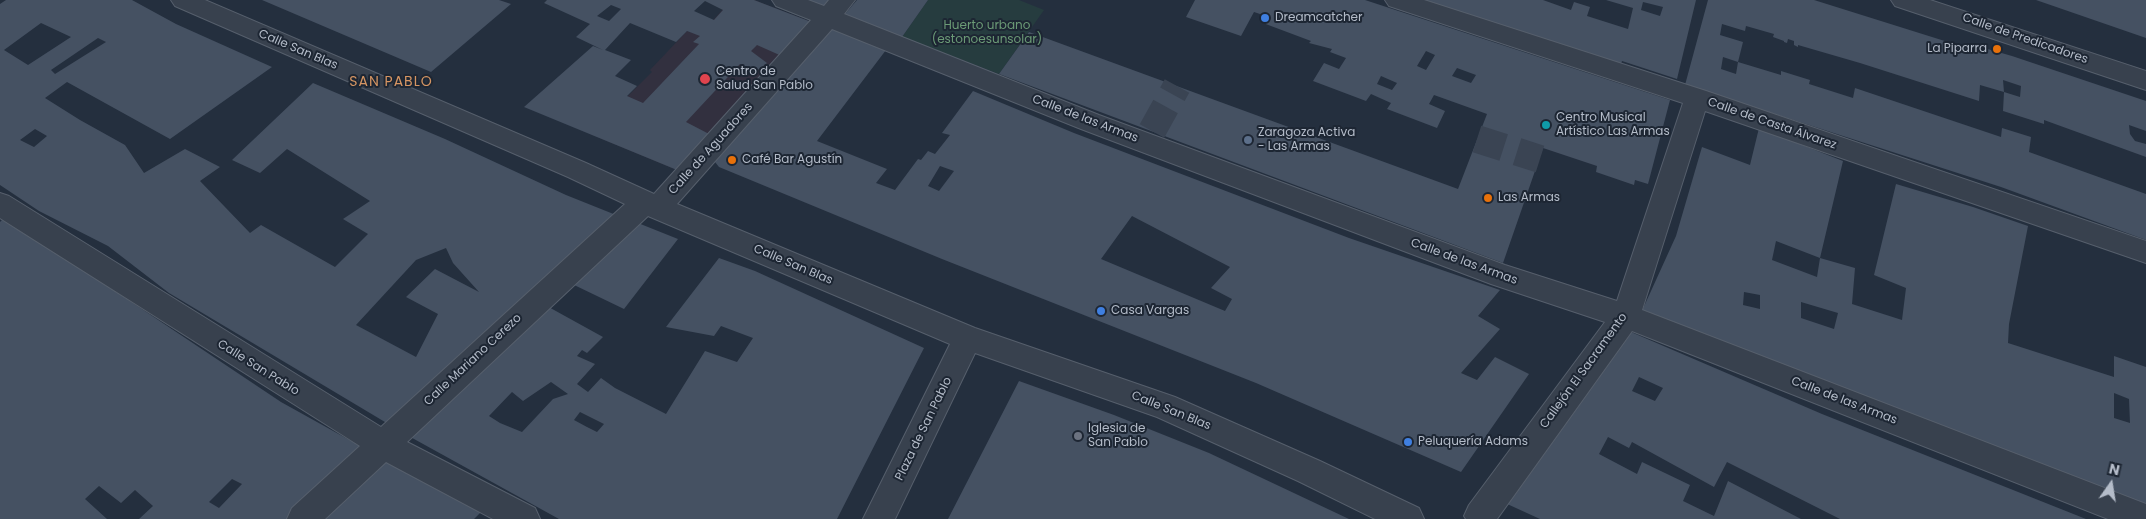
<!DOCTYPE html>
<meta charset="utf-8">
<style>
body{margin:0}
#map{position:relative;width:2146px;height:519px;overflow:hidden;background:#242f3e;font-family:Poppins,sans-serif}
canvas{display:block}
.north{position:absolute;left:2086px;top:459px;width:50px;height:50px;-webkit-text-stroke:4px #1d2633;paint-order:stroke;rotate:13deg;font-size:14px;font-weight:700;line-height:20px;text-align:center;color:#b4bcc9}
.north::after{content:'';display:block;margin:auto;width:18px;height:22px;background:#b4bcc9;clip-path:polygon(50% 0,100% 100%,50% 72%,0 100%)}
</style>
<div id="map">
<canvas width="2146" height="519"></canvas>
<div class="north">N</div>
</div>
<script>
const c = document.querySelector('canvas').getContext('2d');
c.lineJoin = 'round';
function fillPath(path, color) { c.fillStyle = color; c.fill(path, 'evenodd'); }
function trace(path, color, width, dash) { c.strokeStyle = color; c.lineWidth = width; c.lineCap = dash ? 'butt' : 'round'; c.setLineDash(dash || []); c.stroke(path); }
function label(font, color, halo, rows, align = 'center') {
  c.font = font + ' Poppins,sans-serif'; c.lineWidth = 4; c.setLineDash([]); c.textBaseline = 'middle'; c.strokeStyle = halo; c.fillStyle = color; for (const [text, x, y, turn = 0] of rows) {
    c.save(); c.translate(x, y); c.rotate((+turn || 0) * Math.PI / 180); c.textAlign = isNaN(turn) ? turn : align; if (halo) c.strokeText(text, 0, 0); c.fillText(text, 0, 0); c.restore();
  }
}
fillPath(new Path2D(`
 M 731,0 L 754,0 L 814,23 L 677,170 L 590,134 L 652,72 L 650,70 L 687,31 L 700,35 Z`), '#32303f');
fillPath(new Path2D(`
 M 928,0 L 1019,0 L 1044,10 L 999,74 L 902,37 Z`), '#263c3f');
fillPath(new Path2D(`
 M 6,0 L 132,0 L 176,24 L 272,67 L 170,139 L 67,82 L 45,98 L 80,120 L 125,145 L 144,173 L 185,149 L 220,167 L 200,181 L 250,233 L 261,225 L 335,267 L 368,234 L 343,219 L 370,201 L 287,149 L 260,173 L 232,160 L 313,83 L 445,139 L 566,195 L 621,217 L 395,428 L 169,293 L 108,246 L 39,211 L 0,185 L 0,4 ZM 41,23 L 71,37 L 28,65 L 4,50 ZM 98,38 L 106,42 L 55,74 L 51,70 ZM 35,129 L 47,136 L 34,147 L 20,140 ZM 446,248 L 453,263 L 479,292 L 435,269 L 406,297 L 438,314 L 416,357 L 356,325 L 416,260 Z
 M 262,0 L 499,0 L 511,4 L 431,72 Z
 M 547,0 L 754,0 L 814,23 L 784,57 L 757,45 L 751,51 L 767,63 L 754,73 L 740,64 L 686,122 L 711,135 L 677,170 L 524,107 L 593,46 L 603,50 L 576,37 L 590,24 L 544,3 ZM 705,1 L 723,10 L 714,20 L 694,11 ZM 611,5 L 621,9 L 609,21 L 597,16 ZM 630,23 L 676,42 L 687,31 L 700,36 L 693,42 L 699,44 L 643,103 L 627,96 L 637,86 L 615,76 L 631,60 L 605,50 Z
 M 803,0 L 833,0 L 826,8 Z
 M 857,0 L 928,0 L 902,37 L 845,14 Z
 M 1195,0 L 1365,0 L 1670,100 L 1648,184 L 1635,180 L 1634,185 L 1596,172 L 1597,166 L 1543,148 L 1503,263 L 999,74 L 1029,32 L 1458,189 L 1487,114 L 1434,95 L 1429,104 L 1445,111 L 1437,128 L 1387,109 L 1391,103 L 1371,94 L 1366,101 L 1313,81 L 1324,63 L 1339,69 L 1346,58 L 1330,52 L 1332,49 L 1309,43 L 1311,41 L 1263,23 L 1266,16 L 1254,12 L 1241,36 L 1186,17 ZM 1426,51 L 1435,55 L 1426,70 L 1417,66 ZM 1457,68 L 1476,75 L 1471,83 L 1452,76 ZM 1381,76 L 1397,83 L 1392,90 L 1377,84 Z
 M 1420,0 L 1543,0 L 1571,10 L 1574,2 L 1590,7 L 1587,16 L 1628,29 L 1633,8 L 1606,0 L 1696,0 L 1677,79 L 1622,61 L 1621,64 ZM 1643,2 L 1663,7 L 1660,16 L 1641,10 Z
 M 1708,0 L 1814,0 L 1983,53 L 1984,48 L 2012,56 L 2146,101 L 2146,131 L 2129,125 L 2130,134 L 2135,141 L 2146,144 L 2146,157 L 2044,120 L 2044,124 L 2003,111 L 2004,92 L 2020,97 L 2021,86 L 2003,80 L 2004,92 L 1980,85 L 1979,101 L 1860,63 L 1798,45 L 1798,47 L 1794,45 L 1794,41 L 1788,39 L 1787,43 L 1784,42 L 1784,41 L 1773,37 L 1774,34 L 1746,26 L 1745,31 L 1722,24 L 1720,35 L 1743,42 L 1738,62 L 1723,57 L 1721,69 L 1736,74 L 1738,62 L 1781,75 L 1781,71 L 1810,80 L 1809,84 L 1853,98 L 1855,88 L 2001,137 L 2002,128 L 2031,137 L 2029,152 L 2146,194 L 2146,240 L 2001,187 L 1685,85 Z
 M 2036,0 L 2146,0 L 2146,38 Z
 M 834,25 L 886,50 L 817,141 L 887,169 L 876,183 L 895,190 L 918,159 L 921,160 L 928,151 L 935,154 L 950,135 L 942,133 L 973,91 L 1074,133 L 1349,238 L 1500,290 L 1478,316 L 1500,329 L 1461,373 L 1477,380 L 1495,357 L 1529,374 L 1461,472 L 1256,383 L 942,259 L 719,167 L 715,162 L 717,155 ZM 940,166 L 954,171 L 939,191 L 928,186 ZM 1132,216 L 1230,267 L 1211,288 L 1232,299 L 1225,311 L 1101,259 Z
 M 1759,128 L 1843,161 L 1820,258 L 1776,241 L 1772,260 L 1817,277 L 1820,258 L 1855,268 L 1852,304 L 1902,320 L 1906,288 L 1874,275 L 1896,184 L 1973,207 L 2028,226 L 2009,324 L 2008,343 L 2114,377 L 2114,356 L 2146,367 L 2146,509 L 1641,313 L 1676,236 L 1702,147 L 1750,165 ZM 1744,292 L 1760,295 L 1760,309 L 1743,305 ZM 1801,302 L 1838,313 L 1834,329 L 1801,318 ZM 2114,393 L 2129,399 L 2130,423 L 2114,418 Z
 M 2,220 L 85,271 L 281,402 L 362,447 L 289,519 L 139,519 L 153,506 L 135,490 L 121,503 L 99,486 L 85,499 L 107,519 L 0,519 L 0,222 ZM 232,479 L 242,484 L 219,508 L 209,502 Z
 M 638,223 L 678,239 L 624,309 L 570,283 Z
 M 719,258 L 755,271 L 924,348 L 837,519 L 559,519 L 405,434 L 545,305 L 603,337 L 587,353 L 582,350 L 577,356 L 595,364 L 577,384 L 588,392 L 601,378 L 615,388 L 666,414 L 705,351 L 737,362 L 753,338 L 721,326 L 714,336 L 666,327 ZM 551,382 L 568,394 L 553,399 L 522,432 L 500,423 L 489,416 L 512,392 L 523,401 ZM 580,412 L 604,424 L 597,432 L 587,427 L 574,420 Z
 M 1624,329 L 1822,414 L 2086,519 L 1840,519 L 1727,462 L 1714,487 L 1632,442 L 1629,448 L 1608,437 L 1599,454 L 1637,474 L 1642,462 L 1690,485 L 1683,501 L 1714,516 L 1728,481 L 1801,519 L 1540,519 L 1505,503 ZM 1639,377 L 1663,388 L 1655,401 L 1632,391 Z
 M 1019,381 L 1114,415 L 1209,453 L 1349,519 L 948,519 Z
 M 379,453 L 484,509 L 474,519 L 312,519 Z`), '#455162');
trace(new Path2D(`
 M 1152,131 L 1177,86
 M 1477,139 L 1540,159`), '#3a4453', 28, [28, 14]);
const street = new Path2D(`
 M 171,0 L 205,0 L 586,163 L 654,194 L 811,20 L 776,6 L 772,0 L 808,0 L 824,6 L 829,0 L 855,0 L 844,14 L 1099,115 L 1505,265 L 1617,301 L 1683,103 L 1389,6 L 1385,0 L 1424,0 L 1706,91 L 2146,241 L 2146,263 L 1705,111 L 1642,310 L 2146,504 L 2146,519 L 2108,519 L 1632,331 L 1497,519 L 1466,519 L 1464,516 L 1469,505 L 1605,322 L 1491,284 L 1081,129 L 832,29 L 677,204 L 975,328 L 1175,397 L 1320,461 L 1419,508 L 1424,519 L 1375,519 L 1298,481 L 1157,417 L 975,353 L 895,519 L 863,519 L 950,344 L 648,216 L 407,442 L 535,508 L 540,519 L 493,519 L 386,462 L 325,519 L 287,519 L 292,508 L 360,446 L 0,218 L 0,193 L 9,196 L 381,427 L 625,204 L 568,177 L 175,6 Z
 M 1891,0 L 1930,0 L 2146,71 L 2146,90 L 1895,6 Z`);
trace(street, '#565f6c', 2);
fillPath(street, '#38414e');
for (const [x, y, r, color] of [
 [1265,18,5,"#3f7fe0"],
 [1997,49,5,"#e8710a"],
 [705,79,6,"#e0444e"],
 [1546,125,5,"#0f9aa8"],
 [1248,140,5,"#5c6f8a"],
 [732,160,5,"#e8710a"],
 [1488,198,5,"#e8710a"],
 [1101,311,5,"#3f7fe0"],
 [1078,436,5,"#6b7280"],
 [1408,442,5,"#3f7fe0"]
]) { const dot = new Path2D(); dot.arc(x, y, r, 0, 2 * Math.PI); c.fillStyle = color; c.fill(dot); trace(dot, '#1d2633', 2); }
label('12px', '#b4bcc9', '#1d2633', [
 ["Dreamcatcher",1275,18],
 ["La Piparra",1987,49,"right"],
 ["Centro de",716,72],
 ["Salud San Pablo",716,86],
 ["Centro Musical",1556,118],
 ["Artístico Las Armas",1556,132],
 ["Zaragoza Activa",1258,133],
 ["- Las Armas",1258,147],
 ["Café Bar Agustín",742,160],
 ["Las Armas",1498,198],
 ["Casa Vargas",1111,311],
 ["Iglesia de",1088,429],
 ["San Pablo",1088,443],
 ["Peluquería Adams",1418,442]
], 'left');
label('12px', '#6b9a76', '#1d2633', [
 ["Huerto urbano",987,26],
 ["(estonoesunsolar)",987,40]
]);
label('12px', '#b4bcc9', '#1d2633', [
 ["Calle de Predicadores",2025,39,19],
 ["Calle San Blas",298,50,23],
 ["Calle de las Armas",1085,119,21],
 ["Calle de Casta Álvarez",1772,124,19],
 ["Calle de Aguadores",711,149,-48],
 ["Calle de las Armas",1464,262,20],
 ["Calle San Blas",793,265,23],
 ["Calle Mariano Cerezo",473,360,-43],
 ["Calle San Pablo",258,368,32],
 ["Callejón El Sacramento",1584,371,-54],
 ["Calle de las Armas",1844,401,21],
 ["Calle San Blas",1171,411,22],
 ["Plaza de San Pablo",924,429,-64]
]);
c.letterSpacing = '1px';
label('14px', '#d59563', '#1d2633', [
 ["SAN PABLO",391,82]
]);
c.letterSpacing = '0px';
</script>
